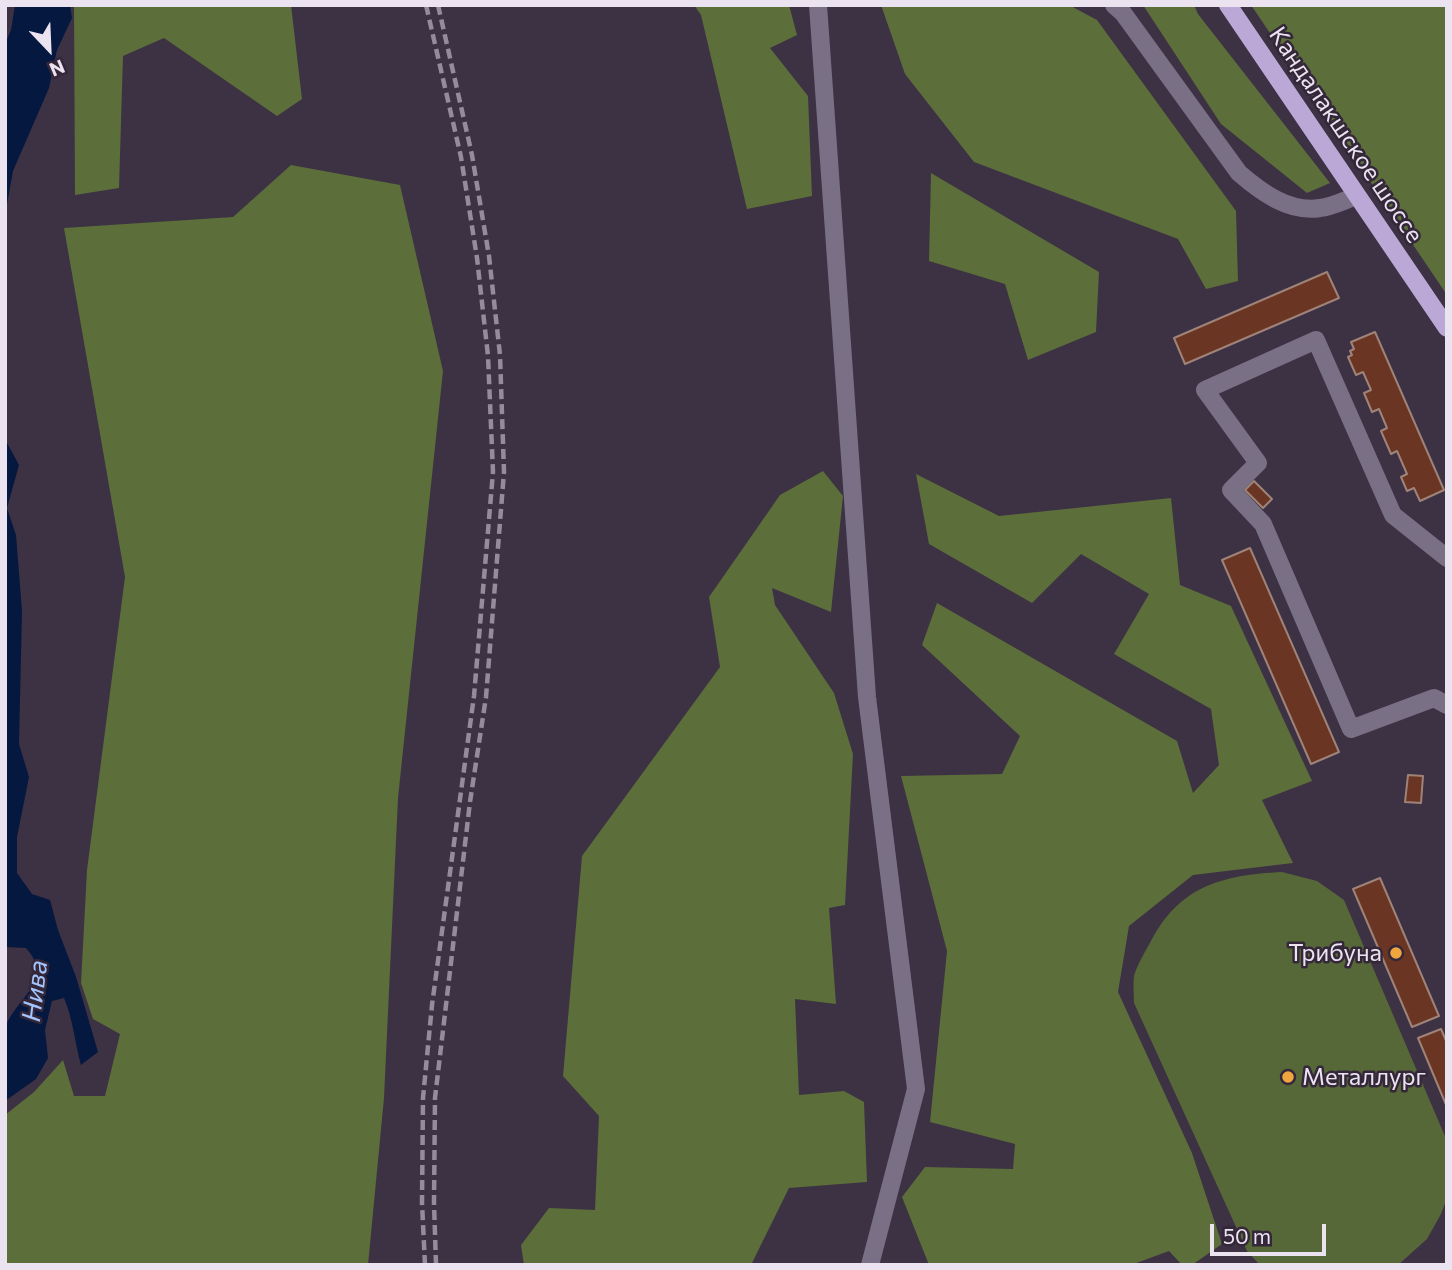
<!DOCTYPE html>
<meta charset="utf-8">
<style>
body{margin:0}
#map{position:relative;width:1452px;height:1270px;overflow:hidden;background:#3d3144;font-family:Commissioner,sans-serif}
canvas{display:block}
.frame{position:absolute;inset:0;border:7px solid #ebe3f0;pointer-events:none}
.north{position:absolute;left:14px;top:14px;width:70px;height:70px;-webkit-text-stroke:5px #332739;paint-order:stroke;rotate:157deg;font-size:19px;font-weight:700;line-height:28px;text-align:center;color:#ebe3f0}
.north::after{content:'';display:block;margin:auto;width:24px;height:32px;background:#ebe3f0;clip-path:polygon(50% 0,100% 100%,50% 72%,0 100%)}
.scale{position:absolute;left:1210px;top:1224px;width:116px;height:32px;box-sizing:border-box;border:4px solid #ebe3f0;border-top:0;padding-left:9px;font-size:21px;line-height:24px;white-space:nowrap;color:#ebe3f0;-webkit-text-stroke:5px #332739;paint-order:stroke}
</style>
<div id="map">
<canvas width="1452" height="1270"></canvas>
<div class="frame"></div>
<div class="north">N</div>
<div class="scale">50 m</div>
</div>
<script>
const c = document.querySelector('canvas').getContext('2d');
c.lineJoin = 'round';
function fillPath(path, color) { c.fillStyle = color; c.fill(path, 'evenodd'); }
function trace(path, color, width, dash) { c.strokeStyle = color; c.lineWidth = width; c.lineCap = dash ? 'butt' : 'round'; c.setLineDash(dash || []); c.stroke(path); }
function label(font, color, halo, rows, align = 'center') {
  c.font = font + ' Commissioner,sans-serif'; c.lineWidth = 5; c.setLineDash([]); c.textBaseline = 'middle'; c.strokeStyle = halo; c.fillStyle = color; for (const [text, x, y, turn = 0] of rows) {
    c.save(); c.translate(x, y); c.rotate((+turn || 0) * Math.PI / 180); c.textAlign = isNaN(turn) ? turn : align; if (halo) c.strokeText(text, 0, 0); c.fillText(text, 0, 0); c.restore();
  }
}
fillPath(new Path2D(`
 M 1282,872 L 1317,881 L 1344,900 L 1447,1141 L 1447,1198 L 1441,1214 L 1427,1239 L 1398,1265 L 1260,1265 L 1247,1251 L 1134,1003 C 1134,995 1133,984 1134,976 C 1137,965 1145,952 1151,941 C 1180,886 1222,875 1282,872 Z`), '#576838');
fillPath(new Path2D(`
 M 74,5 L 291,5 L 302,99 L 277,116 L 164,38 L 123,56 L 119,188 L 75,195 Z
 M 694,5 L 789,5 L 797,35 L 770,48 L 808,96 L 812,196 L 747,209 L 701,15 Z
 M 881,5 L 1069,5 L 1097,20 L 1236,211 L 1238,281 L 1206,289 L 1178,239 L 974,162 L 905,74 Z
 M 1143,5 L 1194,5 L 1198,14 L 1330,183 L 1307,193 L 1221,124 Z
 M 1251,5 L 1447,5 L 1447,295 Z
 M 291,165 L 400,185 L 443,371 L 398,798 L 384,1098 L 368,1265 L 5,1265 L 5,1115 L 34,1092 L 63,1060 L 74,1096 L 105,1096 L 120,1034 L 93,1019 L 81,983 L 87,870 L 125,577 L 64,228 L 233,217 Z
 M 931,173 L 1099,272 L 1096,332 L 1028,360 L 1005,284 L 929,261 Z
 M 823,471 L 843,496 L 831,612 L 772,588 L 775,605 L 834,693 L 853,754 L 845,905 L 829,908 L 836,1004 L 795,999 L 799,1095 L 844,1091 L 864,1102 L 867,1182 L 789,1188 L 751,1265 L 524,1265 L 521,1245 L 549,1208 L 595,1210 L 599,1116 L 563,1076 L 582,856 L 720,667 L 709,597 L 780,495 Z
 M 916,474 L 999,516 L 1171,498 L 1180,585 L 1231,606 L 1312,781 L 1262,800 L 1293,863 L 1193,875 L 1129,926 L 1118,992 L 1192,1153 L 1222,1244 L 1192,1265 L 1182,1265 L 1169,1251 L 1131,1265 L 929,1265 L 902,1197 L 925,1167 L 1013,1169 L 1015,1144 L 930,1122 L 947,951 L 901,776 L 1002,774 L 1020,736 L 922,645 L 937,603 L 1177,741 L 1193,793 L 1219,765 L 1211,709 L 1114,654 L 1149,594 L 1081,554 L 1032,603 L 929,544 Z`), '#5c6e39');
fillPath(new Path2D(`
 M 15,5 L 70,5 L 72,18 L 57,50 L 49,88 L 13,171 L 5,216 L 5,44 L 11,30 Z
 M 5,439 L 19,465 L 7,508 L 16,535 L 22,611 L 19,744 L 29,777 L 17,837 L 17,873 L 32,894 L 50,900 L 58,930 L 76,977 L 98,1052 L 81,1065 C 75,1043 73,1019 64,998 L 52,1001 L 45,1030 L 48,1058 L 36,1079 L 5,1101 C 5,1084 7,1068 7,1052 C 6,1045 4,1037 5,1030 C 11,1001 57,982 26,948 L 5,947 Z`), '#05183f');
const building = new Path2D(`
 M 1327,272 L 1339,298 L 1185,364 L 1174,338 Z
 M 1375,332 L 1444,490 L 1420,501 L 1414,488 L 1407,491 L 1401,477 L 1407,474 L 1397,451 L 1391,454 L 1381,431 L 1387,428 L 1379,409 L 1372,412 L 1364,393 L 1371,390 L 1363,372 L 1356,375 L 1348,357 L 1352,355 L 1350,351 L 1354,349 L 1351,342 Z
 M 1254,481 L 1272,499 L 1263,508 L 1245,490 Z
 M 1250,548 L 1339,752 L 1311,764 L 1222,560 Z
 M 1408,775 L 1423,776 L 1421,803 L 1405,802 Z
 M 1380,878 L 1439,1016 L 1412,1027 L 1353,889 Z
 M 1441,1029 L 1447,1043 L 1447,1107 L 1418,1038 Z`);
fillPath(building, '#6a3623');
trace(building, '#9f8379', 2);
trace(new Path2D(`
 M 818,5 L 867,697 L 916,1089 L 870,1265
 M 1114,5 L 1123,13 L 1239,173 C 1261,192 1289,213 1320,208 C 1332,207 1345,200 1357,196
 M 1447,558 L 1393,515 L 1316,340 L 1205,390 L 1258,463 L 1231,490 L 1263,524 L 1351,729 L 1434,698 L 1447,705`), '#797086', 18);
trace(new Path2D(`
 M 1228,5 L 1447,328`), '#bba8d6', 18);
trace(new Path2D(`
 M 425,1265 L 422,1203 L 423,1098 L 432,1005 L 474,696 L 493,472 L 488,356 L 477,258 L 461,157 L 426,5
 M 436,1265 L 434,1203 L 435,1098 L 470,802 L 486,697 L 504,472 L 500,355 L 489,256 L 472,155 L 438,5`), '#958b9b', 4.5, [10, 5]);
for (const [x, y, r, color] of [
 [1396,953,7,"#f0a63f"],
 [1288,1077,7,"#f0a63f"]
]) { const dot = new Path2D(); dot.arc(x, y, r, 0, 2 * Math.PI); c.fillStyle = color; c.fill(dot); trace(dot, '#332739', 2.5); }
label('24px', '#ebe3f0', '#332739', [
 ["Кандалакшское шоссе",1346,135,56]
]);
label('24px', '#ebe3f0', '#332739', [
 ["Трибуна",1382,953],
 ["Металлург",1302,1077,"left"]
], 'right');
label('italic 26px', '#a4c4fd', '#332739', [
 ["Нива",35,991,-83]
]);
</script>
